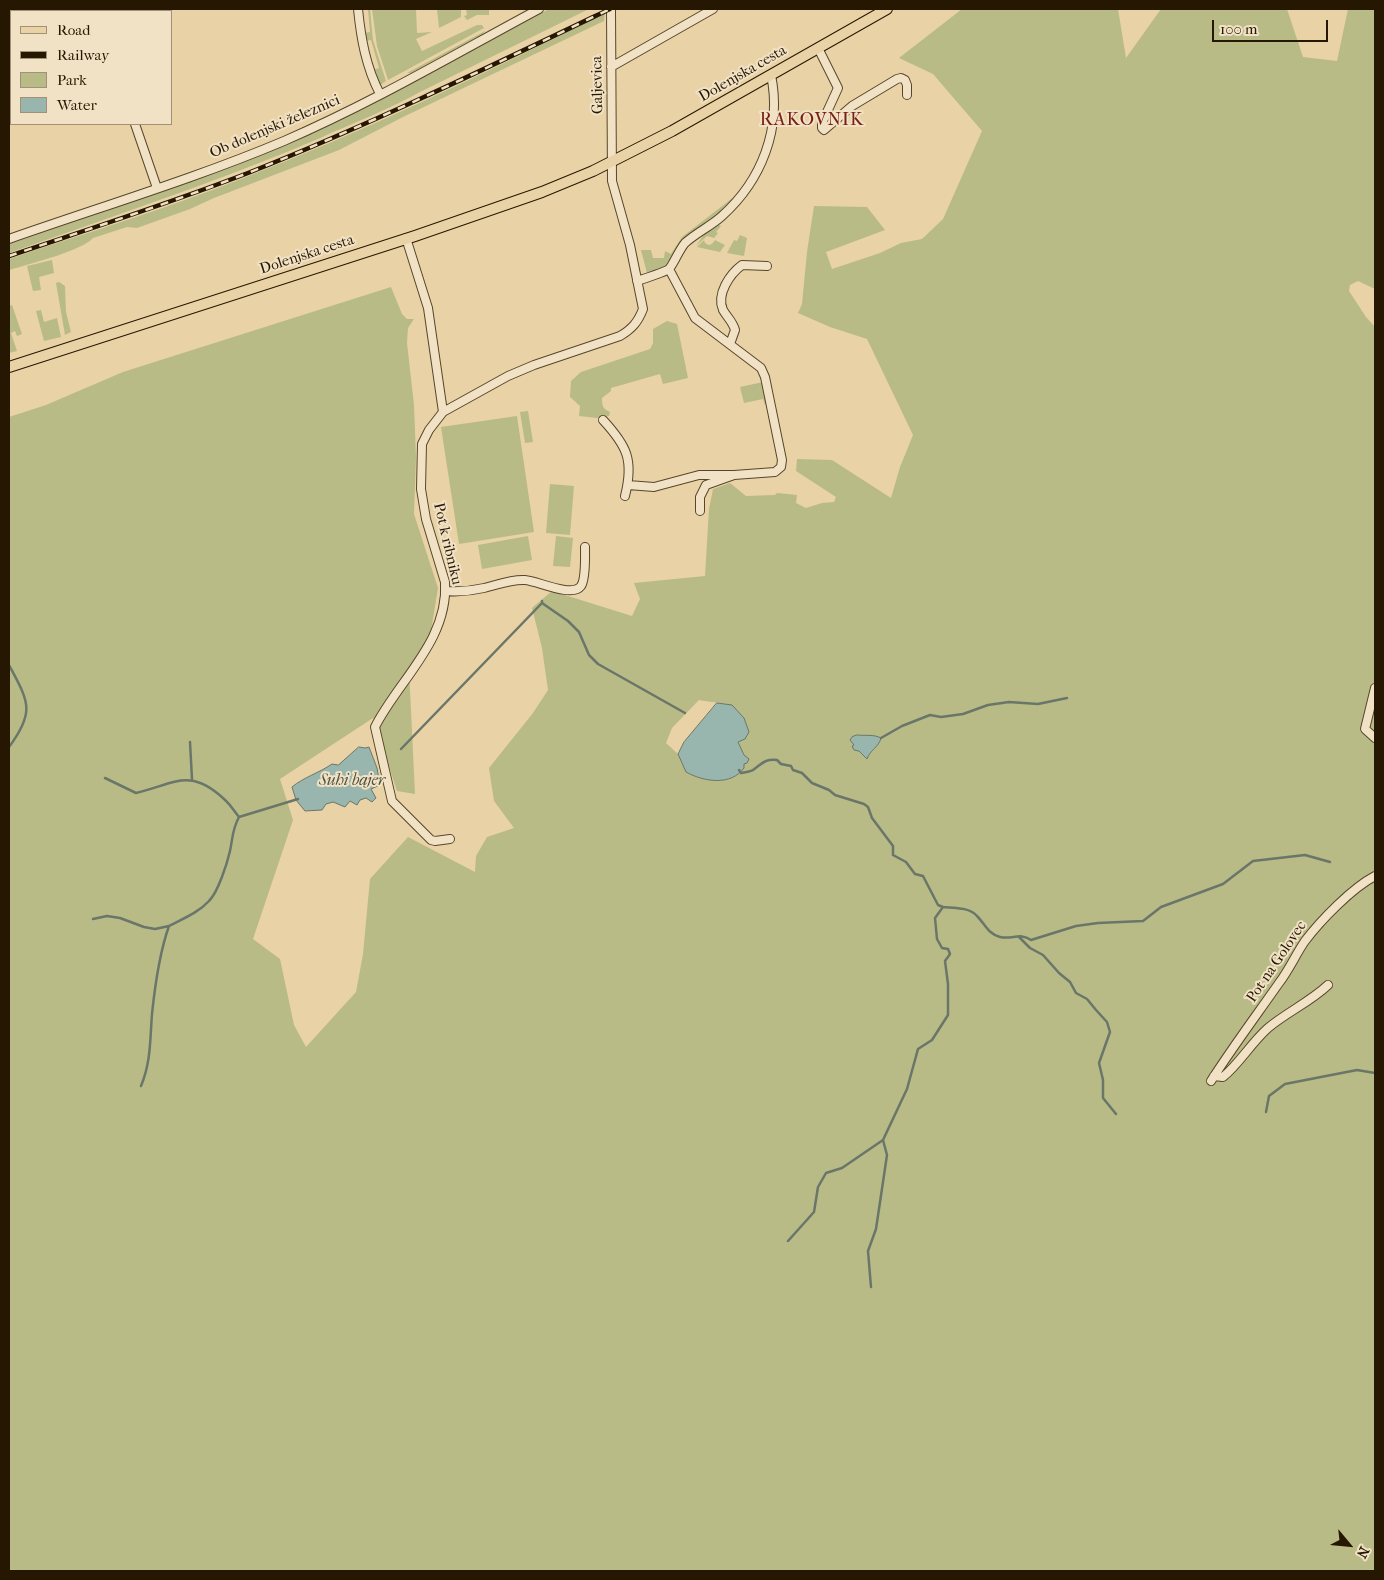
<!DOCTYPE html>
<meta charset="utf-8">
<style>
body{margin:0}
#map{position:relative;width:1384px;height:1580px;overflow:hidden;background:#e9d2a6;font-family:"IM FELL French Canon",serif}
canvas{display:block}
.frame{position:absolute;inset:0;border:10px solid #261702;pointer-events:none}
.legend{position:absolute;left:10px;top:10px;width:162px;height:115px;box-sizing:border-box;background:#f1e2c5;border:1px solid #a09177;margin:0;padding:6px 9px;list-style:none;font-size:15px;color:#261702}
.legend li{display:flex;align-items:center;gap:10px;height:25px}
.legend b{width:25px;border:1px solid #a09177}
.north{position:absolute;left:1324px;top:1520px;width:50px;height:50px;-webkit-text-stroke:4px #f1e2c5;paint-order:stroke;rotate:118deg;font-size:14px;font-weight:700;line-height:20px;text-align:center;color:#261702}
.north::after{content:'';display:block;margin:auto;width:18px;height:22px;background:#261702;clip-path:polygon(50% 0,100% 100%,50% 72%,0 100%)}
.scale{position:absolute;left:1212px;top:20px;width:116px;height:22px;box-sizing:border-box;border:2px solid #261702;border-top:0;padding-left:6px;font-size:15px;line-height:18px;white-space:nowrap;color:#261702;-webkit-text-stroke:4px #f1e2c5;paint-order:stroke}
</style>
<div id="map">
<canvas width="1384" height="1580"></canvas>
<div class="frame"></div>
<ul class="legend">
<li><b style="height:6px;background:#e9d2a6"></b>Road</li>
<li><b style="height:6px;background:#261702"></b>Railway</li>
<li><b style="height:14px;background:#b8bb86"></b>Park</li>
<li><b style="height:14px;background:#98b6ad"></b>Water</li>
</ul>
<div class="north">N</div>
<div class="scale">100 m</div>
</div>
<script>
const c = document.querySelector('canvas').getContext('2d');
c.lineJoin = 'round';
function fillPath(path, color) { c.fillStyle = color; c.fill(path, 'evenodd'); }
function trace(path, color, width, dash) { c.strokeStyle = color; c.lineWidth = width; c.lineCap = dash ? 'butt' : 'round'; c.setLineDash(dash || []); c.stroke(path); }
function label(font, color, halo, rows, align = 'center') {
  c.font = font + ' "IM FELL French Canon",serif'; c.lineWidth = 4; c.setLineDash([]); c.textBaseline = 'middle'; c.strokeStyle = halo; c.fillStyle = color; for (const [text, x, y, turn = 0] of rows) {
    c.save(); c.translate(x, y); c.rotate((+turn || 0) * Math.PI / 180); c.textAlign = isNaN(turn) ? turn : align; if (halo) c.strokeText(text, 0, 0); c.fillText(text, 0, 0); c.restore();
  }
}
fillPath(new Path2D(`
 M 368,9 L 370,9 L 373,40 L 386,81 L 380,85 L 373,70 L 379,68 L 371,40 L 365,41 L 364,33 L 370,32 Z
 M 372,9 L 416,9 L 417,33 L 432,32 L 416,39 L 422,51 L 477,25 L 482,25 L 484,28 L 388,80 L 377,46 Z
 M 437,9 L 461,10 L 461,17 L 439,28 Z
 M 466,9 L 489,9 L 489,15 L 477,15 L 467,20 L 464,16 L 467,15 Z
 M 549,9 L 589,9 L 422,91 C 388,110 353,123 318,139 C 217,182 113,216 9,253 L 9,244 L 234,166 L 312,133 L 364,108 Z
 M 962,9 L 1118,9 L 1126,58 L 1161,9 L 1287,9 L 1303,57 L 1337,61 L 1348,9 L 1375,9 L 1375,289 L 1358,281 L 1350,285 L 1349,291 L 1366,317 L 1375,327 L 1375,1571 L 9,1571 L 9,417 L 46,405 L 123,372 L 391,287 L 402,314 L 407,319 L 414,319 L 408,328 L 407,343 L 414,405 L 416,457 L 414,514 L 438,588 L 431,631 L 409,669 L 415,794 L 397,791 L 373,718 L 280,779 L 293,820 L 253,939 L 280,959 L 294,1025 L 306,1047 L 356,992 L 363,954 L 370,879 L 408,837 L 475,872 L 476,856 L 487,837 L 514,828 L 494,801 L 489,768 L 533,713 L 548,690 L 542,648 L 532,608 L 552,591 L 632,616 L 640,599 L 634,583 L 705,576 L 709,509 L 713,489 L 730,483 L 746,496 L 775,495 L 777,493 L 797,495 L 796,503 L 806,508 L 822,503 L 834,502 L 836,497 L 796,471 L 797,459 L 832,460 L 891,498 L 900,467 L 913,435 L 867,339 L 830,327 L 798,313 L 802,304 L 807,252 L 814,206 L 867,207 L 885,230 L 826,252 L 832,269 L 880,253 L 901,243 L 922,239 L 943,219 L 982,131 L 933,74 L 899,58 ZM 699,700 C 721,704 727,701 744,718 L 738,742 L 744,755 L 744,768 C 731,786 704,782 686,772 L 678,754 L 666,743 L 672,728 Z
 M 605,13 L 604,21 L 405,116 L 339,150 L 214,198 L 190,209 L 137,228 L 127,227 L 93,238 C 84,250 26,265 9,270 L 9,259 C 86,233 165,209 241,179 C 365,131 486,73 605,13 Z
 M 485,31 L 482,35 L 411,73 L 407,73 Z
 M 739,193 L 719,214 L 677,249 L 665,266 L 647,273 L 641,250 L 651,250 L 653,258 L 664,258 L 665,251 L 671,254 L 682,237 Z
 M 717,224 L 721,226 L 716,232 L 718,233 L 714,238 L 707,236 L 696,246 L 703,236 Z
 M 740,235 L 747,238 L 744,256 L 727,253 L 734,240 L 737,241 Z
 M 704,240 L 705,243 C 710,247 712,244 715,240 L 725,245 L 720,252 L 697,247 Z
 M 52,260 L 54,273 L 39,277 L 41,290 L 33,291 L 27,266 Z
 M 59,282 L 65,286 L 66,312 L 71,332 L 65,335 L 56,283 Z
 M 12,305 L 22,334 L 17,336 L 15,331 L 11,333 L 17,351 L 9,353 L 9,306 Z
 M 41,310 L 44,322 L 57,318 L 61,337 L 44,341 L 36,311 Z
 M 667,321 L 677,324 L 688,378 L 663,384 L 660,374 L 611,388 L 611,391 L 602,398 C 602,406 603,409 610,412 L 609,416 L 597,418 L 579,416 L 580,406 L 570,397 L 571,381 L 581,372 L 650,349 L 653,343 L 653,329 Z
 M 763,382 L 767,404 L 765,405 L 763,399 L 744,403 L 740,387 Z
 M 528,411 L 533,442 L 525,443 L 520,412 Z
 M 517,416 L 534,532 L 459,544 L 441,427 Z
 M 550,484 L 574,486 L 570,535 L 546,533 Z
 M 528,536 L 532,560 L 482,569 L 478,545 Z
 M 556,536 L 573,538 L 570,567 L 553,566 Z`), '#b8bb86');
const water = new Path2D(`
 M 717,703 L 732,705 L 744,718 L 749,732 L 745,739 L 738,742 L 744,755 L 749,759 L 747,763 L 744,764 L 744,768 C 731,786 704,782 686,772 L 678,754 L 684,742 Z
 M 857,735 C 864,736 874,734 881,738 C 879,747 870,750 867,759 L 859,751 L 854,750 L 852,746 L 854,745 L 850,740 L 852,737 Z
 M 359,747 L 365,748 L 369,747 L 377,768 L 380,785 L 371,789 L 376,798 L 372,802 L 366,798 L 360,800 L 357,805 L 350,801 L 345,807 L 333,802 L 326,804 L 322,810 L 305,811 L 296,800 L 292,787 C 304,777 319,773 332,764 L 338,765 Z`);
fillPath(water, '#98b6ad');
trace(water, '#6a7669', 1);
trace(new Path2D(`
 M 542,601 L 542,603 L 568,621 L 579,632 L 589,655 L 598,664 L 685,713
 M 9,665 C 28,701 36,711 9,747
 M 881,738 L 902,726 L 930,715 L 941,717 L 963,714 L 988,705 L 1009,702 L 1038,704 L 1067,698
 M 190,742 L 192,779
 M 401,749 L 542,603
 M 739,770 L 741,773 C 745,772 750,772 753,770 C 763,763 764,759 777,760 L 781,764 L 791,766 L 793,770 L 802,773 L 812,783 L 829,790 L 835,795 L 864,804 L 868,807 L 872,818 L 893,846 L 893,855 L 906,862 L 915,874 L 923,876 L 938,905 L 943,907 L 935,918 L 937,939 L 942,948 L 948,949 L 950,954 L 945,961 L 948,984 L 948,1015 L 932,1040 L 918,1049 L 907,1089 L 883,1140 L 842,1168 L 826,1173 L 818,1187 L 814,1212 L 788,1241
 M 105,778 L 136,793 C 174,784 190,767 224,799 C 230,804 234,811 239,817
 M 943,907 C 954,908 969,907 977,916 C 985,924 988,934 1000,937 C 1012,940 1020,932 1031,940 L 1076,926 L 1098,923 L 1143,921 L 1161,907 L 1223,884 L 1253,861 L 1305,855 L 1330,862
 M 93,919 L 107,916 L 120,918 L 144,927 L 155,929 L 169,926
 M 1019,937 L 1030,948 L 1043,955 L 1059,973 L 1070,982 L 1076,993 L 1087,999 L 1096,1010 L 1107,1022 L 1110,1032 L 1099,1063 L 1103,1080 L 1103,1098 L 1116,1114
 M 141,1086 C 151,1062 150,1040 152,1014 C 155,985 159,954 169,926 C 182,919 198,913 209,901 C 218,892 227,864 230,851 C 233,837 232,830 239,817 L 298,799
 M 1266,1112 L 1269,1096 L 1285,1084 L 1357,1070 L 1375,1073
 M 871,1287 L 868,1251 L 876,1229 L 887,1155 L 883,1140`), '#6a7669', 2.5);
const minor = new Path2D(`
 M 97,9 L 97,11
 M 358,9 C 361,39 366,67 380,94
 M 818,48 L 838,88 L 822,123 L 822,128 L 824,130 L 852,106 L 897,79 L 901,78 L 905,80 L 907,85 L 907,95
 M 611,67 L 713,9
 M 135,124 L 157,188
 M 406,238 L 428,308 L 443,412
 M 9,239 C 100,207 194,179 284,141 C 372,103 455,54 539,9
 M 669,269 L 695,318 L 761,368 L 765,377 L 782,460 L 781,467 L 775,472 L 734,475
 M 637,281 C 643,279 665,272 669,269 C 673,265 679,250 685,243 C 696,233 711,226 722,216 C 762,180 782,128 771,75
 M 730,344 L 735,330 C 733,322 727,317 723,310 C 716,294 730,274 742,265 L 767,266
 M 603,420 C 627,446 634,460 625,496
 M 628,485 L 654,487 L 699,475 L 734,475 L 706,485 L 700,497 L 700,511
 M 445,591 C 458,592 471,591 484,588 C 497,585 511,579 525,580 C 538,581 572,598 581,586 C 586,579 585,556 585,547
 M 1375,688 L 1365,729 L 1375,738
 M 450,839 L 435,841 L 431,840 L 392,801 L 375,727 C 398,681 449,640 445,582 L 426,519 L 421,489 L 422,444 L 429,430 L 443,412 L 508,376 L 534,365 L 620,336 C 632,329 638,322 643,309 L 630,245 L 612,181 L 611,9
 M 1214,1076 L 1223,1077 C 1240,1063 1251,1043 1268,1028 C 1287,1012 1310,1002 1328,985
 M 1211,1081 C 1232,1048 1256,1016 1279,983 C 1289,970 1296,954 1305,941 C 1321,920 1352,888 1375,876`);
const major = new Path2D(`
 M 9,367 L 415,236 L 542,192 L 593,171 L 672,131 L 887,9`);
trace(minor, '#57462b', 10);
trace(major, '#261702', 12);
trace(minor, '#f1e2c5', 8);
trace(major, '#e9d2a6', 10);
const rail = new Path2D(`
 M 9,256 C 89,229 170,203 248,173 C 371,124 491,66 610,9`);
trace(rail, '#261702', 4.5);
trace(rail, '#f1e2c5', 2.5, [8]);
label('15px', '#261702', '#f1e2c5', [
 ["Dolenjska cesta",743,74,-30],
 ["Galjevica",598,85,-91],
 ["Ob dolenjski železnici",275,127,-23],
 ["Dolenjska cesta",307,255,-18],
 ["Pot k ribniku",447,544,77],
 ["Pot na Golovec",1277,962,-56]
]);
label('italic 16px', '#4e4f3e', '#f1e2c5', [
 ["Suhi bajer",352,781]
]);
c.letterSpacing = '1px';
label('18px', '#7a1f14', '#f1e2c5', [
 ["RAKOVNIK",812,121]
]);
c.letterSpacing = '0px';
</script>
